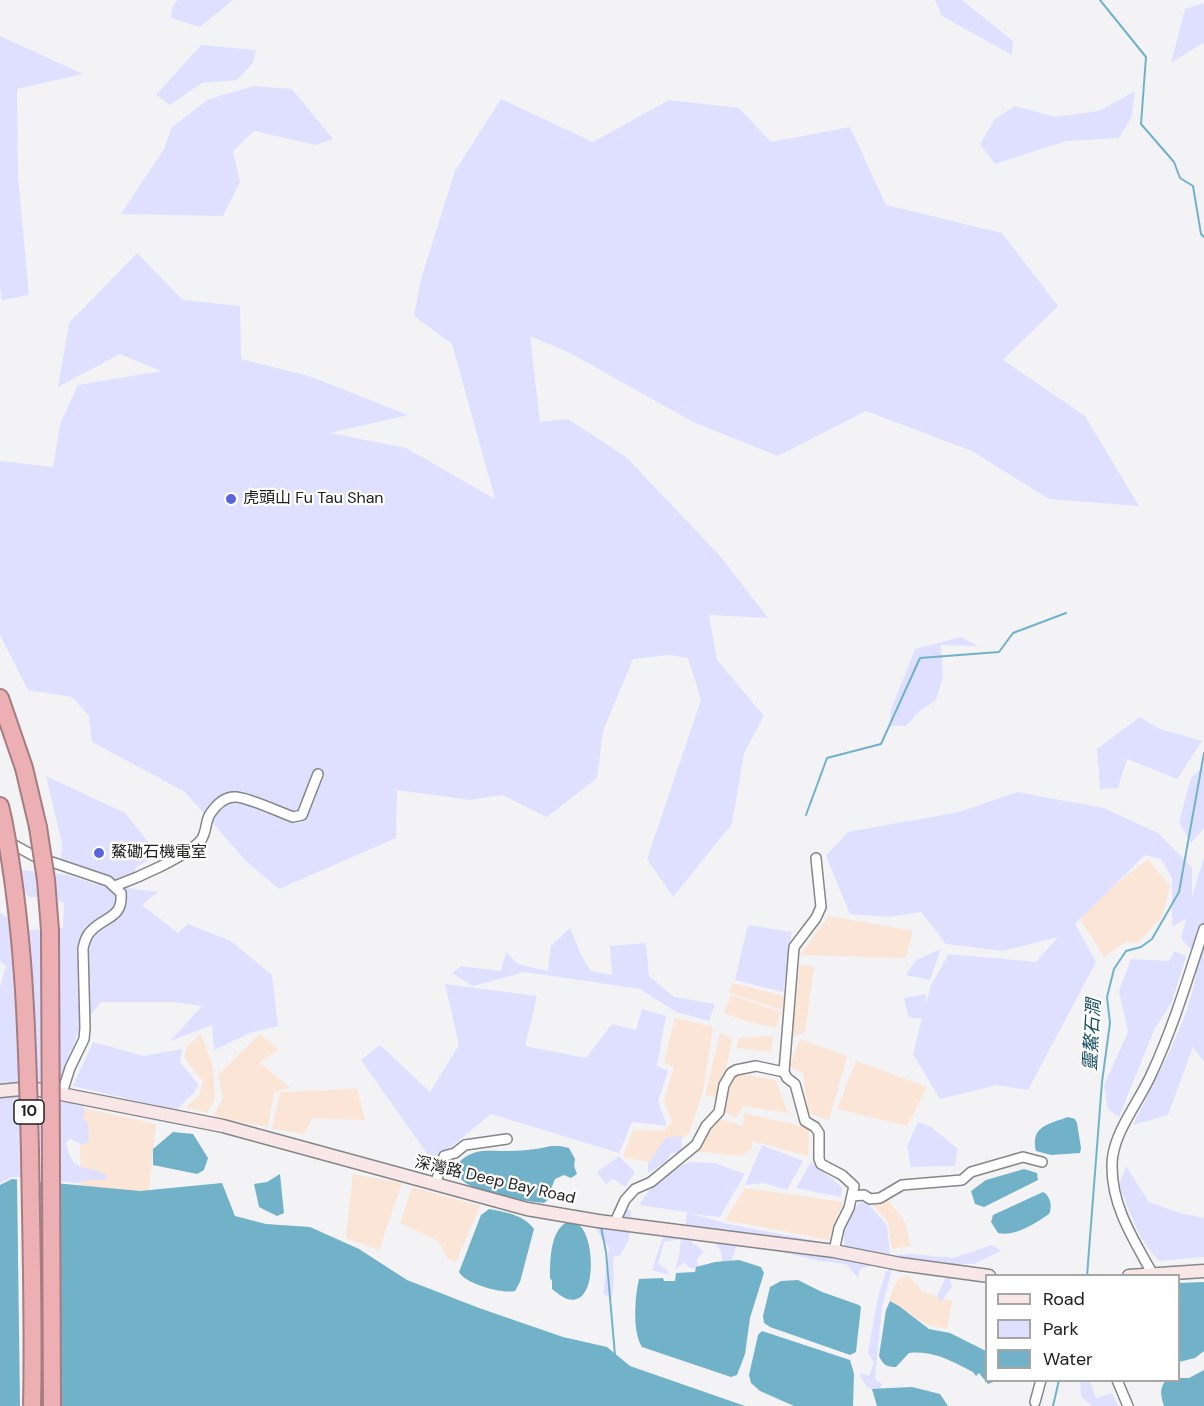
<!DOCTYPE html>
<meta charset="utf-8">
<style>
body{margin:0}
#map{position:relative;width:1204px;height:1406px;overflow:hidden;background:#f3f3f6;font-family:"DM Sans",sans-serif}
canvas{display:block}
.legend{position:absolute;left:985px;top:1274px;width:195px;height:108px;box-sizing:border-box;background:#fff;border:2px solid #a6a6a6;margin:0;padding:8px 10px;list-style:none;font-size:18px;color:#202021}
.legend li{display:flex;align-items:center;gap:12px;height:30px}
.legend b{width:30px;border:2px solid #a6a6a6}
</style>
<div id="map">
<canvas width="1204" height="1406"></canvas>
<ul class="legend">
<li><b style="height:8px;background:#f9e7e8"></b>Road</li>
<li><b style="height:16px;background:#dfe0ff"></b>Park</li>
<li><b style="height:16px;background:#71b2c9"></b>Water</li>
</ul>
</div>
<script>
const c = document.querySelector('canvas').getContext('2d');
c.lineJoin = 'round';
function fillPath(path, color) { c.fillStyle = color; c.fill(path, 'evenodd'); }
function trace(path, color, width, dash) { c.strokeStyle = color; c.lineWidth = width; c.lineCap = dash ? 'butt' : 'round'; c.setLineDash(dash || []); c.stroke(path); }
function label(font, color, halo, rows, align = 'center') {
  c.font = font + ' "DM Sans","Noto Sans SC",sans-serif'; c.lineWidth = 4.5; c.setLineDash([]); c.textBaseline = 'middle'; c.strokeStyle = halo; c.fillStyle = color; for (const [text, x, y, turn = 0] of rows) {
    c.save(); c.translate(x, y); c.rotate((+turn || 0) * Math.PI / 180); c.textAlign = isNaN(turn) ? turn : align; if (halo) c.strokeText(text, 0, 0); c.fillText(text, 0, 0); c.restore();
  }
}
fillPath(new Path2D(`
 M 1148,859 L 1170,886 L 1162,917 L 1138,943 L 1127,941 L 1104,957 L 1077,914 Z
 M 829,916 L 913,931 L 906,958 L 800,955 Z
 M 800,965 L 814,966 L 805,1032 L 791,1038 Z
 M 732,983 L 785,996 L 782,1010 L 730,993 Z
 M 731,995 L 781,1012 L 776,1028 L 739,1019 L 724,1013 Z
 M 675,1018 L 713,1027 L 703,1091 L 689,1134 L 648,1162 L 623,1157 L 633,1130 L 664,1131 L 672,1122 L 664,1100 L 674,1067 L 664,1062 Z
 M 720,1033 L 732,1039 L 721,1098 L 705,1095 Z
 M 201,1034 L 213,1067 L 215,1098 L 207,1113 L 186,1107 L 199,1096 L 203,1082 L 185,1059 L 186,1047 Z
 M 260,1034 L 279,1050 L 259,1062 L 290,1088 L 274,1092 L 268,1127 L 213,1117 L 223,1098 L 218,1075 Z
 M 773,1036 L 771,1052 L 736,1048 L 739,1038 Z
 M 800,1039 L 847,1056 L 829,1120 L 808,1113 L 803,1073 L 790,1066 Z
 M 856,1061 L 927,1087 L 907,1126 L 837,1109 Z
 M 735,1073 L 776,1080 L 788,1113 L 743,1106 L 736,1118 L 723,1111 Z
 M 357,1089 L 365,1120 L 312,1118 L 304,1134 L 272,1129 L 280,1092 Z
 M 79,1107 L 156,1124 L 148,1197 L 81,1190 Z
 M 744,1113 L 809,1128 L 808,1156 L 752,1141 L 752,1149 L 740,1156 L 693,1151 L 718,1118 L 743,1126 Z
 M 353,1174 L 402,1183 L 379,1250 L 346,1238 Z
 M 412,1187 L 480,1206 L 456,1262 L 448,1259 L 438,1241 L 400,1223 Z
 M 745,1188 L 843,1202 L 829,1240 L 725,1220 Z
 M 888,1200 L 905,1222 L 911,1246 L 892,1249 L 888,1222 L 873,1205 Z
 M 908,1275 L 923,1292 L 952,1301 L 947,1329 L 926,1324 L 889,1300 L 898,1279 Z`), '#fae5d7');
fillPath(new Path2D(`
 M 177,0 L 233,0 L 200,27 L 171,18 L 172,8 Z
 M 935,0 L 962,0 L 1013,41 L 1012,55 L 942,16 Z
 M 1204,3 L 1204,45 L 1203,43 L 1171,63 L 1185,9 Z
 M 0,36 L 83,74 L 17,89 L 18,176 L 29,295 L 2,300 L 0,288 Z
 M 201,45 L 256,50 L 253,63 L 237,80 L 202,83 L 170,105 L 156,95 Z
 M 254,86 L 292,89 L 333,139 L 316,145 L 254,131 L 233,151 L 240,182 L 223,216 L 121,214 L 164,149 L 172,127 L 209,99 Z
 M 1135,91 L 1132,116 L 1119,138 L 1066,141 L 995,164 L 980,144 L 995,119 L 1015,106 L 1055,117 L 1099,111 Z
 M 501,99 L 593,142 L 669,100 L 739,108 L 771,142 L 850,127 L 886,205 L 1002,233 L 1058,306 L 1003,360 L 1085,416 L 1139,506 L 1049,499 L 972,451 L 866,411 L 778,456 L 693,422 L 570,353 L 530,336 L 540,422 L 568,419 L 626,457 L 721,557 L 768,618 L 709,615 L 717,660 L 764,716 L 744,753 L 732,824 L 673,897 L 647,859 L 701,700 L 688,658 L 668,655 L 633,659 L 603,731 L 597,778 L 547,817 L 502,795 L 470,800 L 397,790 L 396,838 L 279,889 L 246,861 L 185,792 L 92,742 L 89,716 L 72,697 L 28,690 L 0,635 L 0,461 L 53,467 L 60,424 L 78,385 L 161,371 L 120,354 L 58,387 L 69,323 L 137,253 L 183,300 L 240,306 L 241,359 L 309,376 L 408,415 L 330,433 L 406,448 L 495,499 L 452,344 L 414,316 L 421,279 L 455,171 Z
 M 961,637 L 978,646 L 941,645 L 943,677 L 936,700 L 920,711 L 906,726 L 891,726 L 890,712 L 915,649 Z
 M 1140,717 L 1160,729 L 1202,741 L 1177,779 L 1127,759 L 1118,788 L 1100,789 L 1097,749 Z
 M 1204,766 L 1204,828 L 1191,843 L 1179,822 L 1191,778 Z
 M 46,776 L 125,813 L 159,855 L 136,867 L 129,888 L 158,892 L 142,905 L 178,933 L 188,924 L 231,941 L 272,975 L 278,1026 L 250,1033 L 214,1050 L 212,1025 L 170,1041 L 202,1006 L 175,1002 L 101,1002 L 79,1030 L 58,1088 L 0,1088 L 0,987 L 6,966 L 0,961 L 0,913 L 30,930 L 63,928 L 64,903 L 44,897 L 29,897 L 17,883 L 22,870 L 68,875 L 95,884 L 103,874 L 61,860 L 62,843 Z
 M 1017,792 L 1104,808 L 1158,833 L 1192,867 L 1192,897 L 1204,857 L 1204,1062 L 1193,1047 L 1168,1115 L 1133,1125 C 1155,1078 1198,1008 1197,957 L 1181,938 L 1186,919 L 1172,927 L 1172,878 L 1161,859 L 1145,855 L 1075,924 L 1096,962 L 1028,1090 L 997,1085 L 940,1099 L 913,1054 L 922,1018 L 912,1018 L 908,1016 L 904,998 L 926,994 L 926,1004 L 931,985 L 949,954 L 1036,962 L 1058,937 L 1003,951 L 946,944 L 921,912 L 889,917 L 850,914 L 826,856 L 848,832 L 959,812 Z
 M 748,925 L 792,932 L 783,992 L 735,980 Z
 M 570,928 L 582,957 L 591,971 L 612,975 L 610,946 L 646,943 L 649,976 L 674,997 L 715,1004 L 709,1021 L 676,1012 L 640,989 L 525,972 L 473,986 L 452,973 L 461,966 L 501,971 L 506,952 L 518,964 L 548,971 L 551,946 Z
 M 941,949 L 930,980 L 906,975 L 916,960 Z
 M 1174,951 L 1186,956 L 1172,1002 L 1155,1028 L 1119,1117 L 1108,1109 L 1104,1085 L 1128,1032 L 1119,991 L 1131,959 L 1169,961 Z
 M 445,984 L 537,996 L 525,1046 L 586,1058 L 612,1024 L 636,1030 L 642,1009 L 666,1016 L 657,1066 L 668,1071 L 658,1101 L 667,1126 L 632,1122 L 619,1153 L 491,1114 L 433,1162 L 361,1060 L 380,1045 L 430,1092 L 459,1045 Z
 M 93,1042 L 144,1056 L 182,1049 L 180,1062 L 199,1085 C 193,1096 184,1100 177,1110 L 73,1086 Z
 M 10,1092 L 70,1097 L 75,1105 L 82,1103 L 85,1110 L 83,1118 L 88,1124 L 89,1141 L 84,1145 L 70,1139 L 66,1143 C 74,1178 86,1161 107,1176 L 106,1180 L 88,1180 L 78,1183 L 12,1177 L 0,1183 L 0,1094 Z
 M 918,1122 L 931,1127 L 958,1149 L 955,1166 L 911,1167 L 907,1146 Z
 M 681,1136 L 682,1154 L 671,1153 L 666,1162 L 648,1173 L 648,1164 L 665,1138 Z
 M 762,1145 L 803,1161 L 787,1190 L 764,1183 L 745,1185 Z
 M 619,1156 L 635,1172 L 625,1187 L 613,1179 L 606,1184 L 597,1172 Z
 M 689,1162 L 715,1163 L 745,1174 L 720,1217 L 692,1214 L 728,1224 L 827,1243 L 833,1255 L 876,1264 L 860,1269 L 858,1278 L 846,1264 L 820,1261 L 738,1242 L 730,1265 L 723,1266 C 721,1237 710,1240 685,1232 L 687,1212 L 639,1205 L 658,1177 Z
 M 811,1162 L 842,1187 L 841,1197 L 796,1188 Z
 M 1126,1166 L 1149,1202 L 1180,1213 L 1204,1218 L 1204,1257 L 1159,1261 C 1138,1240 1130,1212 1119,1185 Z
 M 864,1199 L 887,1225 L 890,1256 L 844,1249 L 844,1218 Z
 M 624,1208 L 631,1211 L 629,1240 L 620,1255 L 613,1257 L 614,1279 L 612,1298 L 603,1294 L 609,1248 L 597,1231 L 598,1223 L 624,1223 Z
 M 681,1233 L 704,1252 L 697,1259 L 699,1269 L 690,1268 L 684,1262 L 675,1270 L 679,1256 L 681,1239 L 664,1242 L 658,1263 L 667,1270 L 669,1275 L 652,1270 L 664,1234 Z
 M 992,1245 L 1001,1251 L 974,1264 L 962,1264 L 949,1275 L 952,1287 L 941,1302 L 937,1296 L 945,1279 L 939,1263 L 894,1260 L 895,1255 L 912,1254 L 953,1258 Z
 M 892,1269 L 882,1307 L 875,1379 L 882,1384 L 880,1388 L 912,1387 L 940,1394 L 948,1406 L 877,1406 L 872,1389 L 867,1387 L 860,1376 L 861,1373 L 869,1376 L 874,1363 L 868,1353 L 877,1301 L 886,1271 Z
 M 1080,1381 L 1090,1381 L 1096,1398 L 1112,1393 L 1118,1406 L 1092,1406 L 1081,1396 Z`), '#dfe0ff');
fillPath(new Path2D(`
 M 1068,1117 L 1075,1119 L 1077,1123 L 1081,1148 L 1080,1153 L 1051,1155 L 1036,1151 C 1030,1126 1049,1124 1068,1117 Z
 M 173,1132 L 193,1134 L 208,1158 L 204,1170 L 197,1174 L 153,1165 L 153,1149 Z
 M 551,1146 L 560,1146 L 569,1148 L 575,1159 L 574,1166 L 577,1174 L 571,1178 L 564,1175 L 555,1179 L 551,1189 L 550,1198 L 544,1203 C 524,1201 450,1192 456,1165 C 473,1148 482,1151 504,1151 C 519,1151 536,1150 551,1146 Z
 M 1024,1169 L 1037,1173 L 1038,1180 L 984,1207 L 975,1204 L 971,1191 L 986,1180 Z
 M 280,1174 L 284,1213 L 277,1216 L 259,1207 L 254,1184 L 267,1182 Z
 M 12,1179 L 140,1191 L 222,1183 L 235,1216 L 266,1224 L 310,1227 L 359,1249 L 407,1280 L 479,1308 L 563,1337 L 607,1347 L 630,1366 L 745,1406 L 0,1406 L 0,1185 Z
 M 1043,1192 C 1050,1195 1053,1207 1049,1214 C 1036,1223 1015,1237 998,1233 L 991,1222 L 993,1215 Z
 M 489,1209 C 506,1212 524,1215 534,1229 L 520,1282 L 515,1291 C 503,1294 465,1284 459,1272 L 481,1215 Z
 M 567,1222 C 571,1223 577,1224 580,1226 C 595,1239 598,1308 567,1299 C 562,1297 556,1292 552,1289 L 552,1281 L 550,1278 C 550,1261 550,1231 567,1222 Z
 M 739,1260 L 761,1267 L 764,1273 L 750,1318 L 745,1354 L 737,1375 L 731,1377 L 642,1347 C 632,1331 635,1296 639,1279 L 663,1278 L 664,1281 L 675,1281 L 676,1273 L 695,1272 L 696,1267 L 715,1262 Z
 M 798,1280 L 822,1292 L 859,1305 L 861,1307 L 856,1352 L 850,1355 L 770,1327 L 764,1323 L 763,1316 L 770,1287 L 781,1281 Z
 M 1204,1282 L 1204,1351 L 1195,1358 L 1179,1362 L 1179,1283 Z
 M 890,1301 L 899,1306 L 929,1329 L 950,1333 L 986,1351 L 986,1380 L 996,1381 L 988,1384 L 979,1373 L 976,1376 L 973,1372 C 951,1361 933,1350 909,1353 L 896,1367 C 887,1367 883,1365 879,1356 L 886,1310 Z
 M 762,1331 L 850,1360 L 854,1374 L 853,1406 L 794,1406 L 760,1391 L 751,1383 L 749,1375 L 758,1335 Z
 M 1204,1370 L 1204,1406 L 1164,1406 C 1161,1396 1159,1390 1165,1381 L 1178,1380 L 1179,1378 L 1189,1378 Z
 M 912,1387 L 940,1394 L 948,1406 L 877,1406 L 872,1389 Z`), '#71b2c9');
fillPath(new Path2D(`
 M 17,1177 L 35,1178 L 37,1406 L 20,1406 Z`), '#f3f3f6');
trace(new Path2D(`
 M 1100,0 L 1146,57 L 1141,124 L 1174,162 L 1180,178 L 1193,186 L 1201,234 L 1204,237
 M 806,815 L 827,758 L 881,744 L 920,658 L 999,652 L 1013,633 L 1066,613
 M 601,1227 L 606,1252 L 615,1355
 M 1087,1276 L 1102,1082 L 1110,1023 L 1107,997 L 1114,969 L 1126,951 L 1141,947 L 1152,939 L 1179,892 L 1204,753
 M 1053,1406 L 1059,1380`), '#71b2c9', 2);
const street = new Path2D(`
 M 7,841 L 34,856 L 108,881 L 121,893 C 123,918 106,916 92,930 C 86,935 85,941 83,948 L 85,1028 L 84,1039 L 70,1068 L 62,1093
 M 816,858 L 821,907 L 816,918 L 794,947 L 784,1072 L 787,1078 L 795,1084 L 805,1121 L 815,1127 L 819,1133 L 819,1159 L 821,1164 L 842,1175 L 854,1186 L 849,1208 L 839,1228 L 834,1251
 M 115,886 C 137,878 186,857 201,840 C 207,832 205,822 210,814 C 216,805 224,796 236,797 C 250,798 279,812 293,817 L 302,815 L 318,774
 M 435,1185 L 444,1156 L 455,1153 L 465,1145 L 507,1139
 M 852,1196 L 864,1195 L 870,1199 L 880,1198 L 902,1185 L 962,1180 L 971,1172 L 1023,1157 L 1042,1162
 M 615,1222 L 625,1200 L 635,1189 L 651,1182 L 696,1145 L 706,1126 L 719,1112 L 724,1085 L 731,1073 L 736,1070 L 756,1066 L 784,1072
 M 1152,1273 C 1134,1240 1112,1207 1112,1167 C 1111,1135 1138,1104 1151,1075 C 1173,1028 1188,978 1204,929
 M 1117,1380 L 1128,1406
 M 1035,1402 L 1041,1380`);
const secondary = new Path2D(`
 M 0,1091 L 31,1088 L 223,1126 L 527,1209 L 598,1221 L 834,1251 L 900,1264 L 989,1276
 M 1129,1276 L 1204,1271`);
const highway = new Path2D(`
 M 0,698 L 24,768 L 38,827
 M 0,806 L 3,819`);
trace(street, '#858688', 12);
trace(secondary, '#858688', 15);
trace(highway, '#a57d80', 20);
trace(street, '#fff', 9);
trace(secondary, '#f9e7e8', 12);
trace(highway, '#ecafb3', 16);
const highwayBridge = new Path2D(`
 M 3,819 C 25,931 27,1037 30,1151 C 31,1236 34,1321 32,1406
 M 38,827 L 46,880 L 50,930 L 52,1406`);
trace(highwayBridge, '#a57d80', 20, []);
trace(highwayBridge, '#ecafb3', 16);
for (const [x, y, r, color] of [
 [231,499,6,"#5a65dc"],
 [99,853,6,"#5a65dc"]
]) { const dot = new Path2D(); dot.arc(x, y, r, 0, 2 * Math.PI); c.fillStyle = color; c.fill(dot); trace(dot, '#fff', 2); }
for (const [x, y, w] of [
 [29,1112,30]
]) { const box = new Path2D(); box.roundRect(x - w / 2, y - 12, w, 24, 4.5); c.fillStyle = '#fff'; c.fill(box); trace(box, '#202021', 1.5); }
label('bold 15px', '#202021', null, [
 ["10",29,1112]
]);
label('16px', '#202021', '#fff', [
 ["虎頭山 Fu Tau Shan",243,499],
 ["鰲磡石機電室",111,853]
], 'left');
label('16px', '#202021', '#fff', [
 ["深灣路 Deep Bay Road",495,1181,13]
]);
label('italic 18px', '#164e5f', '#fff', [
 ["靈鰲石澗",1093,1035,-87]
]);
</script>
